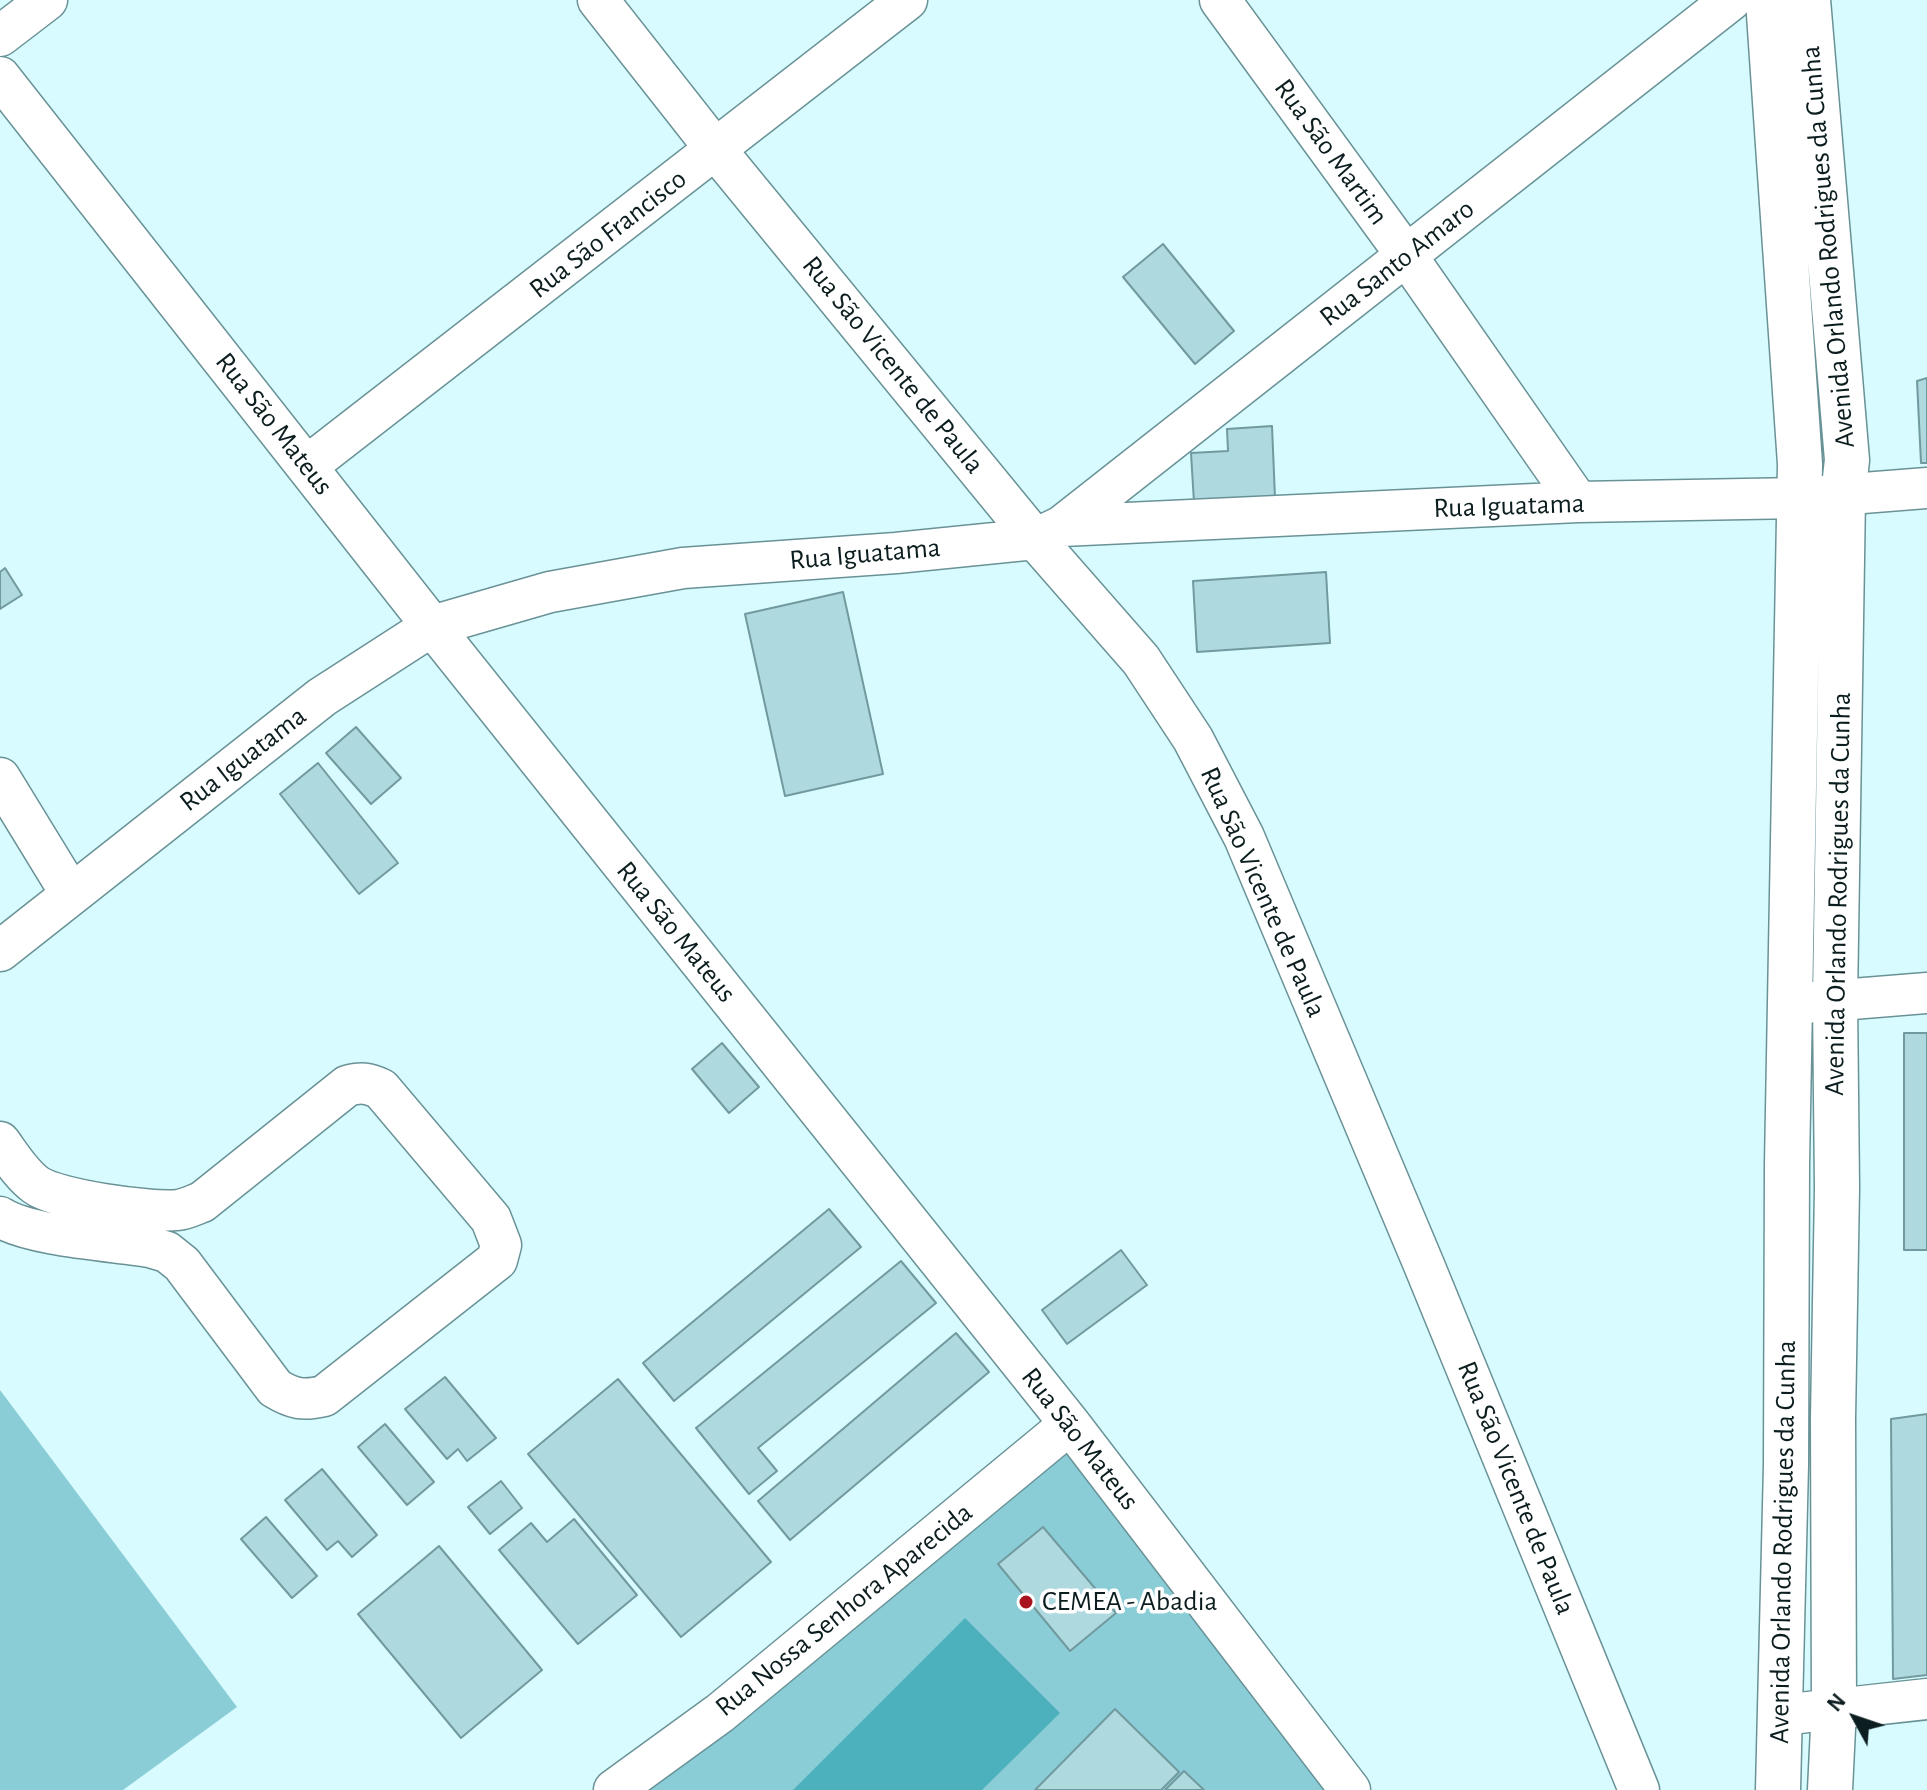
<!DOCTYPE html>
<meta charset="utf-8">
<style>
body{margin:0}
#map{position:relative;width:1927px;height:1790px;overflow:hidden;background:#d8fbff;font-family:"Alegreya Sans",sans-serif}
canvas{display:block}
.north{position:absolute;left:1815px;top:1678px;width:80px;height:80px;-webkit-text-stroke:6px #fff;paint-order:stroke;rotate:310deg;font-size:22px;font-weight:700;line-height:32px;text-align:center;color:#0c1d1f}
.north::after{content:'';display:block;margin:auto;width:28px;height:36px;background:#0c1d1f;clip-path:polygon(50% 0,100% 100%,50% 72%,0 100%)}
</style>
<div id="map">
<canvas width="1927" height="1790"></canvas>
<div class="north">N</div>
</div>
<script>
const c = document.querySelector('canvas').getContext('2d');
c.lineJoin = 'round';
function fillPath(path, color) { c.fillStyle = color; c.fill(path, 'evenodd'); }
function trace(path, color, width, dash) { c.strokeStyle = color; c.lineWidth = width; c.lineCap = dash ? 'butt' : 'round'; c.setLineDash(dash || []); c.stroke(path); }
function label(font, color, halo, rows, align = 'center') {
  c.font = font + ' "Alegreya Sans",sans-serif'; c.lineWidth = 7; c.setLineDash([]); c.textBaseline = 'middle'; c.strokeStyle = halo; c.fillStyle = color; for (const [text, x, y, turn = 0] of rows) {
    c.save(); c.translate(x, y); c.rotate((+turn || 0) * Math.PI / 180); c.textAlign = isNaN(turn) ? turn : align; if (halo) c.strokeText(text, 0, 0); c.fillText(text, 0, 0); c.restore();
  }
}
fillPath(new Path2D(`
 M 0,1390 L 237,1707 L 123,1790 L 0,1790 Z
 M 1070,1430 L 1345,1790 L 650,1790 L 633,1775 Z`), '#8acdd6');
fillPath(new Path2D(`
 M 965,1618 L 1060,1713 L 982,1790 L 793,1790 Z`), '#4cb1bc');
const building = new Path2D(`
 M 1163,244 L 1234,331 L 1195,364 L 1123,277 Z
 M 1927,378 L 1927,463 L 1921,463 L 1917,381 Z
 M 1272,426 L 1275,498 L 1194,503 L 1191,453 L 1228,451 L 1227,429 Z
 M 5,568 L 22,595 L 0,609 L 0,572 Z
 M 1326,572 L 1330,643 L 1197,652 L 1193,581 Z
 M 843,592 L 883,774 L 785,796 L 745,614 Z
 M 356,727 L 401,778 L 371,804 L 326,753 Z
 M 318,763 L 398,863 L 359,894 L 280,794 Z
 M 1904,1033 L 1927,1033 L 1927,1250 L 1904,1250 Z
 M 722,1043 L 759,1087 L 729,1113 L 692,1069 Z
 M 829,1209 L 861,1247 L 674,1401 L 643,1363 Z
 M 1121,1250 L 1147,1285 L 1067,1344 L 1042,1310 Z
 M 901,1261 L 936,1303 L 758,1448 L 777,1471 L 749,1494 L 696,1428 Z
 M 956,1333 L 989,1372 L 790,1540 L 758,1501 Z
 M 445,1377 L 496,1438 L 467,1461 L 458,1449 L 447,1459 L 405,1409 Z
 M 618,1379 L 771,1562 L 681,1637 L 528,1454 Z
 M 1927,1414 L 1927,1675 L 1893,1679 L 1891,1419 Z
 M 385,1424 L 434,1482 L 407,1505 L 358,1447 Z
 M 322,1469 L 377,1535 L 352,1557 L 338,1541 L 327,1550 L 285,1500 Z
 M 501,1481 L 522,1508 L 490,1534 L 468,1507 Z
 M 266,1517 L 317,1576 L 292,1598 L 241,1539 Z
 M 574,1519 L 637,1595 L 578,1644 L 499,1550 L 531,1523 L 547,1542 Z
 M 1043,1527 L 1116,1613 L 1070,1651 L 998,1564 Z
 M 439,1546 L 542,1670 L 461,1738 L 358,1614 Z
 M 1115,1709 L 1179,1772 L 1161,1790 L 1035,1790 Z
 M 1184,1771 L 1204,1790 L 1165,1790 Z`);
fillPath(building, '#aed9df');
trace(building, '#719a9f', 2);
const street = new Path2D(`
 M 598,0 L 716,150 L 1035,539 L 1141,660 L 1193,739 L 1244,837 L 1424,1265 L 1639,1790
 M 1220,0 L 1406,255 L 1578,502
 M 0,36 L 47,0
 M 0,77 L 432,626 L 1070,1424 L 1350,1790
 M 307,466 L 907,0
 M 1062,526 L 1731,0
 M 0,778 L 71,894
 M 0,951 L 322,697 L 432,626 L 550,592 L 683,568 L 896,553 L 1035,539 L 1062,526 L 1578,502 L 1800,498 L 1927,488
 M 1803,1003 L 1927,993
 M 0,1142 C 11,1157 21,1174 36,1185 C 57,1200 152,1213 178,1210 C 186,1209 194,1205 202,1202 L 347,1086 C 361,1082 368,1083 381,1089 L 491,1219 L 501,1245 L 497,1260 L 324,1396 C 303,1401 293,1399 275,1388 L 182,1264 L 167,1252 L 150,1247 C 113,1241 29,1236 0,1217
 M 1781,1715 L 1927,1699
 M 614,1790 L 720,1713 L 1070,1424`);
const primary = new Path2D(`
 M 1768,0 L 1800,464 L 1787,1164 L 1786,1465 L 1778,1790
 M 1808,0 L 1847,460 L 1843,496 L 1835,1000 L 1837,1188 L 1833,1418 L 1834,1708 L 1830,1790`);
trace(street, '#699297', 43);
trace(primary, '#699297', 47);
trace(street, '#fff', 40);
trace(primary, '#fff', 44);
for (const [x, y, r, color] of [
 [1026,1602,8,"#a8131d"]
]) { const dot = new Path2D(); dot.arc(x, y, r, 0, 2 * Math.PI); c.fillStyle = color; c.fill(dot); trace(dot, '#fff', 3); }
label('28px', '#0c1d1f', '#fff', [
 ["Rua São Martim",1331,152,54],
 ["Rua São Francisco",608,234,-38],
 ["Avenida Orlando Rodrigues da Cunha",1828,247,-95],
 ["Rua Santo Amaro",1397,263,-38],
 ["Rua São Vicente de Paula",893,365,51],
 ["Rua São Mateus",274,424,52],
 ["Rua Iguatama",1509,506,-2],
 ["Rua Iguatama",865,554,-5],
 ["Rua Iguatama",243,759,-38],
 ["Rua São Vicente de Paula",1263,892,66],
 ["Avenida Orlando Rodrigues da Cunha",1838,894,-89],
 ["Rua São Mateus",676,932,51],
 ["Rua São Mateus",1080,1439,52],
 ["Rua São Vicente de Paula",1516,1488,68],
 ["Avenida Orlando Rodrigues da Cunha",1783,1542,-89],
 ["Rua Nossa Senhora Aparecida",844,1610,-39]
]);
label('28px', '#0c1d1f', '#fff', [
 ["CEMEA - Abadia",1042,1602]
], 'left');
</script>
